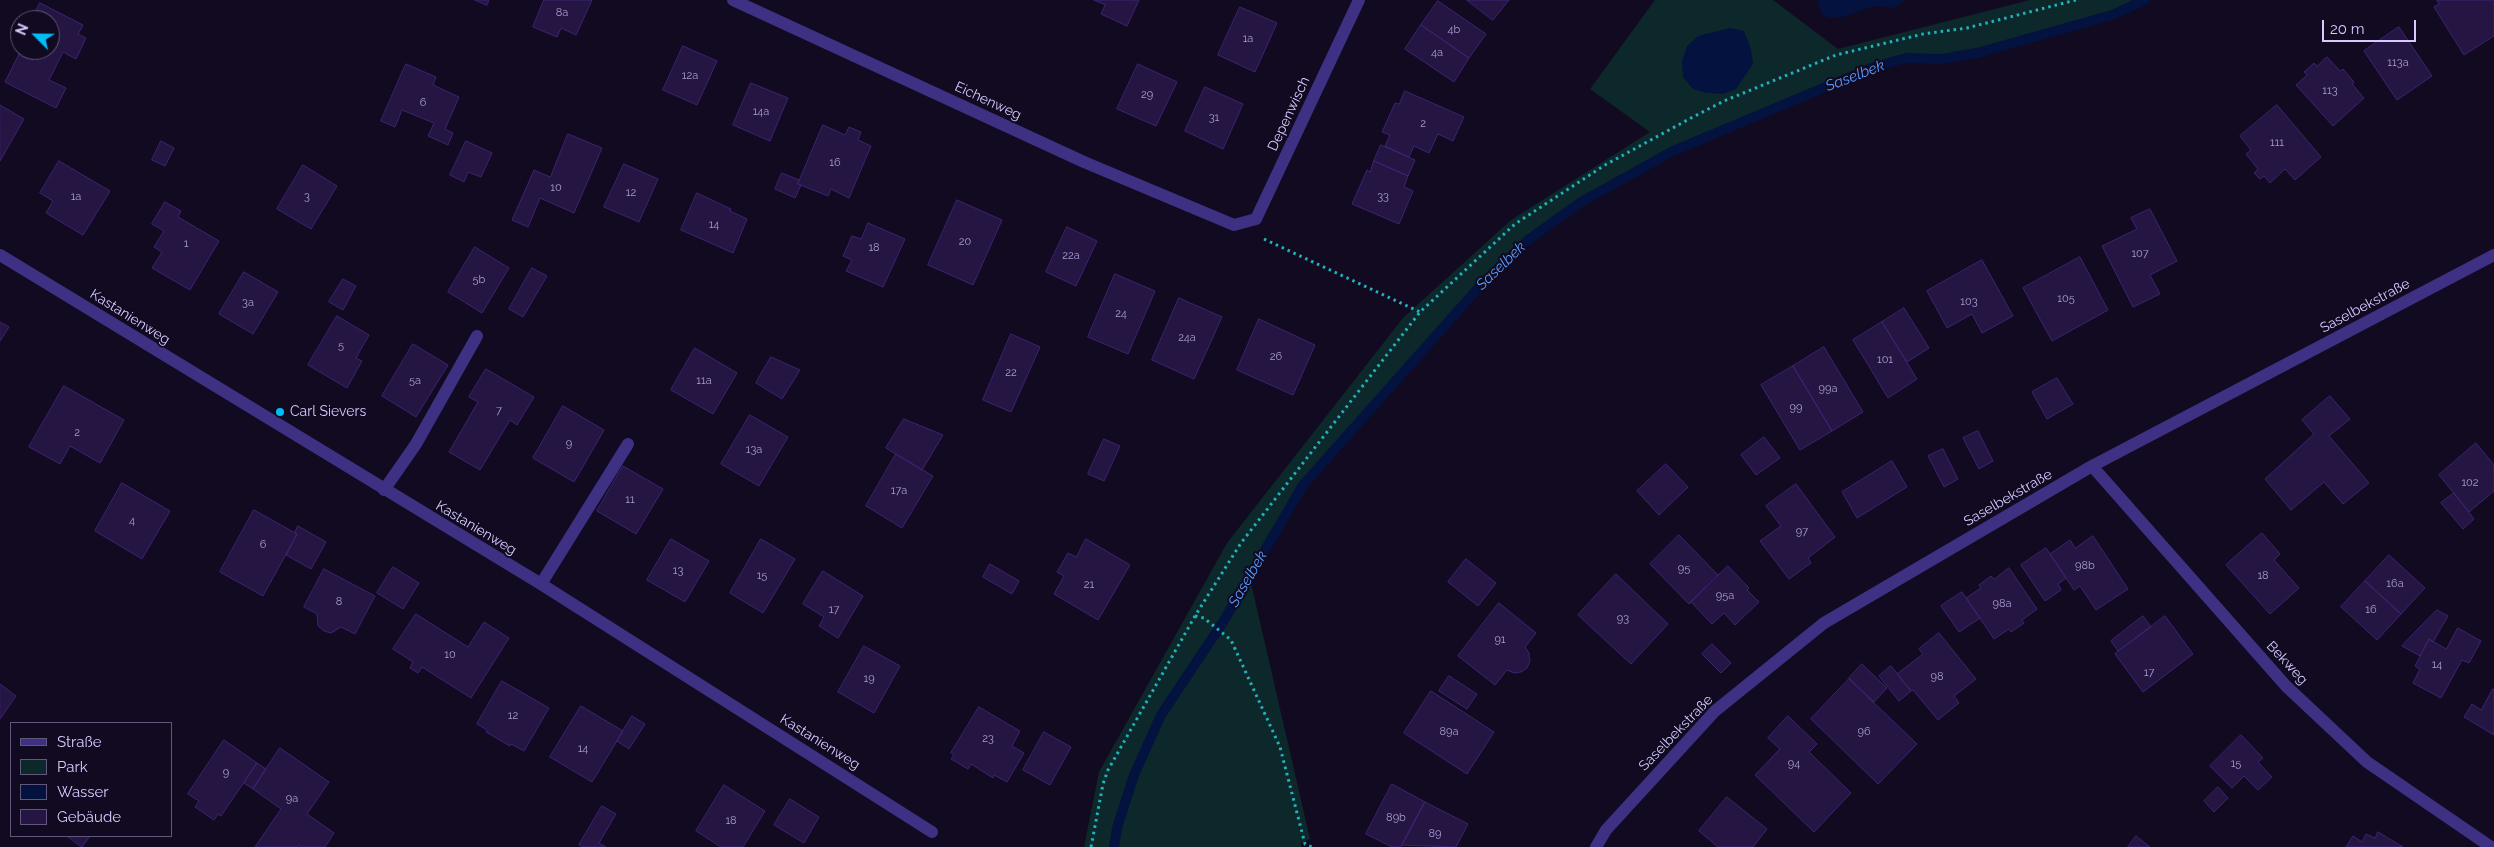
<!DOCTYPE html>
<meta charset="utf-8">
<style>
body{margin:0}
#map{position:relative;width:2494px;height:847px;overflow:hidden;background:#110a21;font-family:Raleway,sans-serif}
canvas{display:block}
.legend{position:absolute;left:10px;top:722px;width:162px;height:115px;box-sizing:border-box;background:#110a21;border:1px solid #60577a;margin:0;padding:6px 9px;list-style:none;font-size:15px;color:#d7caff}
.legend li{display:flex;align-items:center;gap:10px;height:25px}
.legend b{width:25px;border:1px solid #60577a}
.north{position:absolute;left:10px;top:10px;width:50px;height:50px;box-sizing:border-box;background:#110a21;border:1px solid #60577a;border-radius:50%;rotate:293deg;font-size:14px;font-weight:700;line-height:20px;text-align:center;color:#d7caff}
.north::after{content:'';display:block;margin:auto;width:18px;height:22px;background:#00bdf5;clip-path:polygon(50% 0,100% 100%,50% 72%,0 100%)}
.scale{position:absolute;left:2322px;top:20px;width:94px;height:22px;box-sizing:border-box;border:2px solid #d7caff;border-top:0;padding-left:6px;font-size:15px;line-height:18px;white-space:nowrap;color:#d7caff;-webkit-text-stroke:4px #110a21;paint-order:stroke}
</style>
<div id="map">
<canvas width="2494" height="847"></canvas>
<ul class="legend">
<li><b style="height:6px;background:#3e3184"></b>Straße</li>
<li><b style="height:14px;background:#0d282b"></b>Park</li>
<li><b style="height:14px;background:#041240"></b>Wasser</li>
<li><b style="height:14px;background:#241543"></b>Gebäude</li>
</ul>
<div class="north">N</div>
<div class="scale">20 m</div>
</div>
<script>
const c = document.querySelector('canvas').getContext('2d');
c.lineJoin = 'round';
function fillPath(path, color) { c.fillStyle = color; c.fill(path, 'evenodd'); }
function trace(path, color, width, dash) { c.strokeStyle = color; c.lineWidth = width; c.lineCap = dash ? 'butt' : 'round'; c.setLineDash(dash || []); c.stroke(path); }
function label(font, color, halo, rows, align = 'center') {
  c.font = font + ' Raleway,sans-serif'; c.lineWidth = 4; c.setLineDash([]); c.textBaseline = 'middle'; c.strokeStyle = halo; c.fillStyle = color; for (const [text, x, y, turn = 0] of rows) {
    c.save(); c.translate(x, y); c.rotate((+turn || 0) * Math.PI / 180); c.textAlign = isNaN(turn) ? turn : align; if (halo) c.strokeText(text, 0, 0); c.fillText(text, 0, 0); c.restore();
  }
}
fillPath(new Path2D(`
 M 1655,0 L 1773,0 L 1838,49 L 2030,0 L 2145,0 L 2130,9 L 1977,53 L 1941,59 L 1906,59 L 1889,62 L 1673,151 L 1581,202 L 1528,240 L 1481,285 L 1303,485 L 1251,583 L 1310,839 L 1301,843 L 1301,847 L 1084,847 L 1099,772 L 1227,543 L 1403,318 L 1511,220 L 1650,132 L 1590,89 Z`), '#0d282b');
fillPath(new Path2D(`
 M 1818,0 L 1905,0 L 1895,8 C 1888,8 1877,5 1871,7 C 1854,12 1820,33 1818,0 Z
 M 1730,28 L 1744,31 L 1751,49 L 1753,64 L 1736,89 L 1723,94 L 1706,93 L 1693,89 L 1683,77 L 1682,61 L 1687,46 L 1698,36 Z`), '#041240');
trace(new Path2D(`
 M 1114,847 L 1117,828 L 1134,775 L 1161,715 L 1223,622 L 1303,485 L 1481,285 L 1528,240 L 1581,202 L 1673,151 L 1871,68 L 1906,58 L 1941,59 L 1977,53 L 2112,15 L 2145,0`), '#041240', 10);
const building = new Path2D(`
 M 475,0 L 489,0 L 487,5 Z
 M 544,0 L 592,0 L 576,35 L 561,28 L 557,37 L 533,27 Z
 M 1094,0 L 1139,0 L 1127,26 L 1101,14 L 1105,5 Z
 M 1467,0 L 1509,0 L 1493,20 Z
 M 2437,0 L 2494,0 L 2494,36 L 2464,55 L 2434,7 L 2439,4 Z
 M 1438,1 L 1486,34 L 1469,58 L 1421,25 Z
 M 40,3 L 83,25 L 78,34 L 86,38 L 76,59 L 63,52 L 49,80 L 66,88 L 56,108 L 5,82 L 21,50 L 50,50 L 50,20 L 31,20 Z
 M 1240,7 L 1277,23 L 1255,72 L 1218,55 Z
 M 1421,25 L 1469,58 L 1454,82 L 1405,49 Z
 M 2399,27 L 2432,76 L 2397,100 L 2364,51 Z
 M 683,46 L 717,61 L 697,105 L 663,90 Z
 M 2327,57 L 2340,71 L 2343,69 L 2354,82 L 2352,84 L 2364,98 L 2333,126 L 2296,85 L 2307,75 L 2304,72 L 2314,63 L 2317,66 Z
 M 406,64 L 436,77 L 433,85 L 459,97 L 445,129 L 453,133 L 448,145 L 428,136 L 434,123 L 402,110 L 395,127 L 381,121 Z
 M 1138,64 L 1177,82 L 1156,126 L 1117,109 Z
 M 751,83 L 788,98 L 770,141 L 733,125 Z
 M 1205,87 L 1243,104 L 1223,149 L 1185,131 Z
 M 1405,91 L 1464,117 L 1453,141 L 1438,134 L 1429,153 L 1414,146 L 1409,157 L 1385,146 L 1390,135 L 1382,132 L 1395,103 L 1399,104 Z
 M 0,105 L 24,119 L 0,161 Z
 M 2277,105 L 2321,157 L 2295,180 L 2285,169 L 2270,183 L 2264,176 L 2260,179 L 2254,173 L 2258,169 L 2246,154 L 2251,150 L 2240,136 Z
 M 823,125 L 845,135 L 849,127 L 861,132 L 858,140 L 871,146 L 849,198 L 831,189 L 828,196 L 798,184 Z
 M 568,134 L 602,148 L 574,213 L 540,198 L 528,227 L 512,220 L 534,170 L 550,177 Z
 M 161,141 L 174,148 L 165,166 L 152,160 Z
 M 466,141 L 492,153 L 481,177 L 468,172 L 464,182 L 450,175 Z
 M 1381,145 L 1415,160 L 1408,176 L 1374,161 Z
 M 59,161 L 110,191 L 83,235 L 46,213 L 53,201 L 40,193 Z
 M 1374,161 L 1408,176 L 1404,187 L 1413,191 L 1399,224 L 1352,204 L 1367,170 L 1370,172 Z
 M 624,164 L 658,179 L 639,222 L 604,207 Z
 M 303,165 L 337,186 L 311,229 L 277,209 Z
 M 782,173 L 799,180 L 798,184 L 801,185 L 795,198 L 775,189 Z
 M 697,193 L 731,209 L 730,211 L 747,219 L 733,253 L 681,230 Z
 M 957,200 L 1002,220 L 973,285 L 928,265 Z
 M 165,202 L 181,211 L 178,217 L 219,241 L 190,290 L 152,268 L 162,252 L 154,247 L 164,231 L 152,224 Z
 M 2150,209 L 2177,261 L 2150,275 L 2160,294 L 2133,307 L 2102,246 L 2137,229 L 2131,218 Z
 M 868,223 L 905,239 L 883,287 L 846,271 L 852,260 L 843,256 L 852,236 L 861,239 Z
 M 1067,227 L 1097,241 L 1076,286 L 1046,272 Z
 M 475,247 L 509,268 L 482,313 L 448,292 Z
 M 2080,257 L 2108,310 L 2052,341 L 2023,288 Z
 M 1982,260 L 2013,316 L 1982,333 L 1972,314 L 1947,328 L 1927,291 Z
 M 532,268 L 547,276 L 523,317 L 509,309 Z
 M 244,272 L 278,292 L 253,334 L 219,314 Z
 M 1115,274 L 1155,291 L 1128,354 L 1088,337 Z
 M 343,279 L 356,286 L 343,310 L 329,302 Z
 M 1179,298 L 1222,317 L 1194,379 L 1152,360 Z
 M 1904,308 L 1929,348 L 1907,362 L 1882,322 Z
 M 337,316 L 369,335 L 356,358 L 362,361 L 347,388 L 308,365 Z
 M 1259,319 L 1315,345 L 1293,395 L 1237,370 Z
 M 0,322 L 9,327 L 0,341 Z
 M 1882,322 L 1917,379 L 1888,398 L 1853,340 Z
 M 1011,334 L 1040,347 L 1011,412 L 983,400 Z
 M 413,344 L 448,365 L 416,417 L 382,396 Z
 M 1824,347 L 1863,412 L 1832,431 L 1793,366 Z
 M 695,348 L 737,373 L 713,414 L 671,390 Z
 M 771,357 L 800,370 L 782,399 L 756,383 Z
 M 1793,366 L 1832,431 L 1800,450 L 1761,385 Z
 M 486,369 L 534,397 L 517,425 L 510,420 L 480,470 L 449,452 L 478,402 L 469,397 Z
 M 2057,378 L 2073,404 L 2047,419 L 2032,392 Z
 M 64,386 L 124,420 L 100,463 L 70,446 L 60,464 L 29,447 Z
 M 2330,396 L 2350,419 L 2329,436 L 2369,483 L 2343,504 L 2324,482 L 2291,510 L 2265,479 L 2314,434 L 2302,420 Z
 M 563,406 L 604,430 L 574,482 L 533,458 Z
 M 750,415 L 788,437 L 759,486 L 721,464 Z
 M 904,419 L 943,435 L 922,470 L 886,448 Z
 M 1978,431 L 1993,461 L 1979,469 L 1963,438 Z
 M 1764,437 L 1780,458 L 1756,475 L 1741,455 Z
 M 1104,439 L 1120,446 L 1104,481 L 1088,474 Z
 M 2476,443 L 2494,465 L 2494,491 L 2469,512 L 2439,475 Z
 M 1943,449 L 1958,479 L 1944,487 L 1928,456 Z
 M 896,454 L 933,476 L 902,528 L 866,506 Z
 M 1892,461 L 1907,487 L 1857,518 L 1842,492 Z
 M 1666,464 L 1688,487 L 1659,515 L 1637,491 Z
 M 623,466 L 663,489 L 636,534 L 597,511 Z
 M 122,483 L 170,511 L 142,559 L 95,531 Z
 M 1796,484 L 1835,537 L 1808,558 L 1811,563 L 1789,579 L 1760,541 L 1781,526 L 1766,506 Z
 M 2454,493 L 2474,519 L 2463,529 L 2441,503 Z
 M 254,510 L 297,534 L 263,596 L 220,572 Z
 M 298,526 L 326,542 L 311,569 L 286,555 L 297,534 L 295,533 Z
 M 2262,533 L 2280,554 L 2274,560 L 2299,588 L 2270,614 L 2226,565 Z
 M 1679,535 L 1718,575 L 1689,604 L 1650,564 Z
 M 2093,536 L 2128,589 L 2096,610 L 2080,586 L 2074,590 L 2050,554 L 2070,540 L 2075,548 Z
 M 671,539 L 709,561 L 685,602 L 647,580 Z
 M 761,539 L 795,559 L 763,613 L 730,593 Z
 M 1086,539 L 1130,565 L 1098,620 L 1054,594 L 1064,576 L 1057,572 L 1068,553 L 1076,557 Z
 M 2046,548 L 2066,578 L 2058,584 L 2061,590 L 2045,601 L 2021,565 Z
 M 2389,555 L 2425,588 L 2401,614 L 2365,581 Z
 M 1466,559 L 1496,583 L 1478,606 L 1448,582 Z
 M 990,564 L 1019,581 L 1012,594 L 983,577 Z
 M 1728,566 L 1749,588 L 1747,590 L 1759,602 L 1735,625 L 1724,613 L 1712,624 L 1691,602 Z
 M 393,567 L 419,583 L 403,609 L 377,593 Z
 M 2009,568 L 2037,609 L 2022,620 L 2024,623 L 2011,632 L 2009,629 L 1994,639 L 1966,598 L 1981,588 L 1979,585 L 1991,576 L 1994,579 Z
 M 324,569 L 375,596 L 355,634 L 341,627 L 331,633 L 324,631 L 318,626 L 317,614 L 304,607 Z
 M 823,571 L 863,596 L 838,638 L 819,626 L 824,617 L 803,604 Z
 M 1616,574 L 1668,624 L 1631,664 L 1578,615 Z
 M 2365,581 L 2401,614 L 2377,640 L 2341,607 Z
 M 1962,592 L 1980,618 L 1959,632 L 1941,606 Z
 M 1499,603 L 1536,633 L 1525,647 L 1529,653 L 1530,661 L 1527,668 L 1521,672 L 1514,673 L 1507,670 L 1495,685 L 1458,656 Z
 M 2437,610 L 2448,616 L 2433,642 L 2429,639 L 2420,656 L 2402,646 Z
 M 416,614 L 468,647 L 484,622 L 509,638 L 471,698 L 422,667 L 418,673 L 410,668 L 413,662 L 393,649 Z
 M 2143,616 L 2151,627 L 2118,651 L 2111,641 Z
 M 2165,616 L 2193,654 L 2143,692 L 2115,654 Z
 M 2458,628 L 2481,641 L 2469,663 L 2462,660 L 2441,698 L 2413,683 L 2420,669 L 2415,666 L 2429,639 L 2446,649 Z
 M 1939,633 L 1976,679 L 1954,696 L 1959,703 L 1938,720 L 1913,690 L 1911,691 L 1897,674 L 1923,654 L 1919,649 Z
 M 1712,644 L 1731,663 L 1721,673 L 1702,654 Z
 M 864,646 L 900,666 L 874,713 L 838,692 Z
 M 1862,664 L 1887,688 L 1874,702 L 1849,678 Z
 M 1891,666 L 1911,691 L 1899,701 L 1879,676 Z
 M 1449,676 L 1477,694 L 1467,709 L 1439,691 Z
 M 1849,679 L 1917,744 L 1878,784 L 1811,719 Z
 M 502,681 L 549,708 L 524,751 L 511,744 L 510,746 L 486,732 L 487,730 L 477,724 Z
 M 0,684 L 16,696 L 0,719 Z
 M 2493,689 L 2494,690 L 2494,735 L 2464,717 L 2472,704 L 2481,710 Z
 M 1431,691 L 1494,732 L 1467,774 L 1404,733 Z
 M 581,706 L 623,731 L 592,782 L 550,757 Z
 M 979,707 L 1020,731 L 1012,746 L 1024,753 L 1007,782 L 994,775 L 993,778 L 971,764 L 968,769 L 951,759 L 954,755 L 951,753 Z
 M 632,716 L 645,724 L 629,749 L 617,741 Z
 M 1788,716 L 1817,744 L 1809,752 L 1851,793 L 1814,832 L 1755,775 L 1780,749 L 1768,738 Z
 M 1044,732 L 1071,747 L 1050,785 L 1023,770 Z
 M 2241,735 L 2263,758 L 2258,762 L 2272,777 L 2258,790 L 2244,776 L 2232,788 L 2210,766 Z
 M 224,740 L 257,763 L 221,816 L 218,814 L 214,820 L 195,807 L 199,801 L 188,794 Z
 M 280,748 L 329,782 L 307,814 L 334,833 L 325,847 L 301,847 L 299,845 L 297,847 L 255,847 L 281,809 L 253,789 Z
 M 257,763 L 266,769 L 253,789 L 244,783 Z
 M 1392,784 L 1425,802 L 1401,847 L 1392,847 L 1366,834 Z
 M 724,785 L 765,811 L 743,847 L 721,847 L 696,831 Z
 M 2218,787 L 2228,798 L 2214,812 L 2204,801 Z
 M 1727,797 L 1767,829 L 1753,847 L 1718,847 L 1699,831 Z
 M 790,799 L 819,817 L 804,843 L 774,825 Z
 M 1425,802 L 1468,824 L 1456,847 L 1402,845 Z
 M 602,806 L 616,814 L 599,843 L 606,847 L 583,847 L 579,845 Z
 M 2378,832 L 2403,847 L 2346,847 L 2353,836 L 2362,842 L 2366,834 L 2375,838 Z
 M 67,836 L 90,836 L 82,847 Z
 M 2136,836 L 2150,847 L 2128,847 Z`);
fillPath(building, '#241543');
trace(building, '#3d2472', 1);
trace(new Path2D(`
 M 1264,239 L 1420,312
 M 1195,616 L 1204,618 L 1231,640 L 1280,747 L 1305,844 L 1312,847
 M 1091,847 L 1103,784 L 1108,770 L 1195,616 L 1241,543 L 1420,312 L 1515,224 L 1605,165 L 1691,118 L 1724,101 L 1836,55 L 1923,34 L 1967,28 L 2076,0`), '#21b2bc', 3, [2.5, 4]);
trace(new Path2D(`
 M 733,0 L 1084,162 L 1234,225 L 1256,219 L 1359,0
 M 0,255 L 541,584 L 932,832
 M 2092,466 L 2286,686 L 2367,762 L 2491,847
 M 384,490 L 416,444 L 477,336
 M 541,584 L 628,444
 M 1596,847 L 1606,830 L 1715,711 L 1824,623 L 2092,466 L 2494,255`), '#3e3184', 12);
for (const [x, y, r, color] of [
 [280,412,5,"#00bdf5"]
]) { const dot = new Path2D(); dot.arc(x, y, r, 0, 2 * Math.PI); c.fillStyle = color; c.fill(dot); trace(dot, '#110a21', 2); }
label('11px', '#aa9dd0', null, [
 ["8a",562,13],
 ["4b",1454,30],
 ["1a",1248,39],
 ["4a",1437,53],
 ["113a",2398,63],
 ["12a",690,76],
 ["113",2330,91],
 ["29",1147,95],
 ["6",423,103],
 ["14a",761,112],
 ["31",1214,118],
 ["2",1423,124],
 ["111",2277,143],
 ["16",835,163],
 ["10",556,188],
 ["12",631,193],
 ["1a",76,197],
 ["3",307,197],
 ["33",1383,197],
 ["14",714,225],
 ["20",965,242],
 ["1",186,244],
 ["18",874,248],
 ["107",2140,254],
 ["22a",1071,256],
 ["5b",479,280],
 ["105",2066,299],
 ["103",1969,302],
 ["3a",248,303],
 ["24",1121,314],
 ["24a",1187,338],
 ["5",341,346],
 ["26",1276,357],
 ["101",1885,360],
 ["22",1011,373],
 ["5a",415,381],
 ["11a",704,381],
 ["99a",1828,389],
 ["99",1796,408],
 ["7",499,411],
 ["2",77,433],
 ["9",569,444],
 ["13a",754,450],
 ["102",2470,483],
 ["17a",899,491],
 ["11",630,500],
 ["4",132,521],
 ["97",1802,532],
 ["6",263,545],
 ["98b",2085,566],
 ["95",1684,569],
 ["13",678,571],
 ["15",762,576],
 ["18",2263,576],
 ["16a",2395,584],
 ["21",1089,585],
 ["95a",1725,596],
 ["8",339,602],
 ["98a",2002,604],
 ["17",834,610],
 ["16",2371,610],
 ["93",1623,619],
 ["91",1500,640],
 ["10",450,655],
 ["14",2437,665],
 ["17",2149,673],
 ["98",1937,677],
 ["19",869,679],
 ["12",513,716],
 ["89a",1449,732],
 ["96",1864,732],
 ["23",988,739],
 ["14",583,749],
 ["94",1794,764],
 ["15",2236,764],
 ["9",226,773],
 ["9a",292,799],
 ["89b",1396,818],
 ["18",731,821],
 ["89",1435,834]
]);
label('14px', '#d7caff', '#110a21', [
 ["Eichenweg",988,101,25],
 ["Depenwisch",1289,114,-65],
 ["Saselbekstraße",2365,306,-28],
 ["Kastanienweg",130,317,32],
 ["Saselbekstraße",2008,498,-30],
 ["Kastanienweg",476,528,31],
 ["Bekweg",2287,663,47],
 ["Saselbekstraße",1676,733,-46],
 ["Kastanienweg",820,742,32]
]);
label('14px', '#d7caff', '#110a21', [
 ["Carl Sievers",290,412]
], 'left');
label('italic 15px', '#589cff', '#110a21', [
 ["Saselbek",1855,76,-21],
 ["Saselbek",1501,266,-44],
 ["Saselbek",1248,579,-60]
]);
</script>
